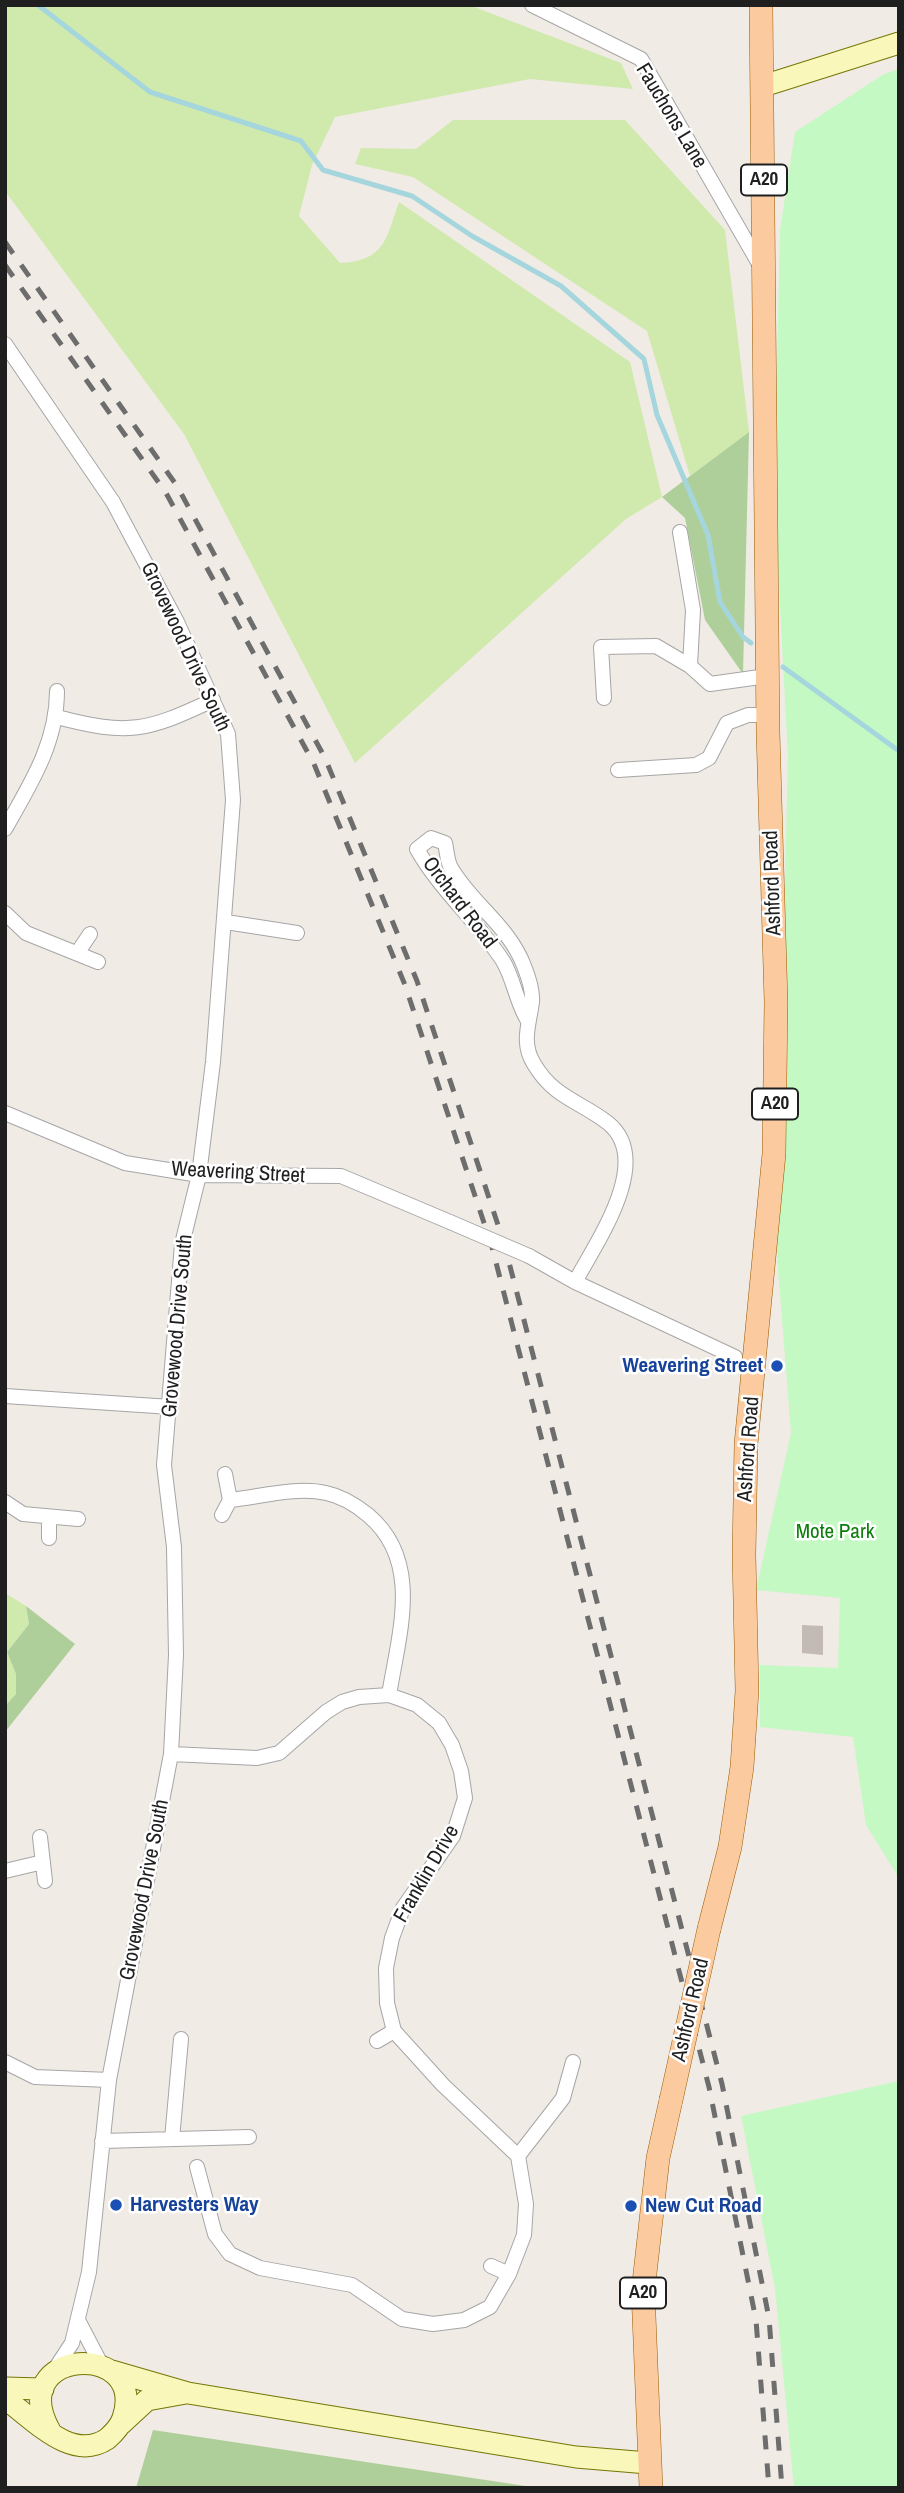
<!DOCTYPE html>
<style>
body{margin:0}
#map{position:relative;width:904px;height:2493px;overflow:hidden;background:#f0ebe5;font-family:"Archivo Narrow",sans-serif}
canvas{display:block}
.frame{position:absolute;inset:0;border:7px solid #1f1f1f;pointer-events:none}
</style>
<div id="map">
<canvas width="904" height="2493"></canvas>
<div class="frame"></div>
</div>
<script>
const c = document.querySelector('canvas').getContext('2d');
c.lineJoin = 'round';
function fillPath(path, color) { c.fillStyle = color; c.fill(path, 'evenodd'); }
function trace(path, color, width, dash) { c.strokeStyle = color; c.lineWidth = width; c.lineCap = dash ? 'butt' : 'round'; c.setLineDash(dash || []); c.stroke(path); }
function label(font, color, halo, rows, align = 'center') {
  c.font = font + ' "Archivo Narrow",sans-serif'; c.lineWidth = 5; c.setLineDash([]); c.textBaseline = 'middle'; c.strokeStyle = halo; c.fillStyle = color; for (const [text, x, y, turn = 0] of rows) {
    c.save(); c.translate(x, y); c.rotate((+turn || 0) * Math.PI / 180); c.textAlign = isNaN(turn) ? turn : align; if (halo) c.strokeText(text, 0, 0); c.fillText(text, 0, 0); c.restore();
  }
}
fillPath(new Path2D(`
 M 5,5 L 469,5 L 621,63 L 633,89 L 530,79 L 335,117 L 312,165 L 299,216 L 340,263 C 385,261 386,239 399,202 L 630,362 L 662,497 L 626,519 L 355,763 L 184,434 L 5,191 Z
 M 453,120 L 625,120 L 725,230 L 749,432 L 690,476 L 647,331 L 413,177 L 355,164 L 361,148 L 416,149 Z
 M 5,1593 L 26,1606 L 29,1624 L 7,1652 L 16,1674 L 16,1694 L 5,1706 Z`), '#d0e9ac');
fillPath(new Path2D(`
 M 749,432 L 743,674 L 705,620 L 685,518 L 662,497 Z
 M 26,1606 L 75,1644 L 5,1732 L 5,1706 L 16,1694 L 16,1674 L 7,1652 L 29,1624 Z
 M 153,2430 L 539,2488 L 136,2488 Z`), '#afcf9a');
fillPath(new Path2D(`
 M 899,69 L 899,1878 L 866,1825 L 853,1737 L 760,1727 L 760,1665 L 838,1668 L 840,1598 L 756,1590 L 791,1433 L 776,1243 L 788,756 L 774,494 L 780,230 L 795,132 L 884,74 Z
 M 899,2081 L 899,2488 L 794,2488 L 775,2288 L 741,2116 Z`), '#c4f9c3');
trace(new Path2D(`
 M 38,5 L 150,92 L 301,141 L 323,170 L 412,196 L 472,236 L 561,286 L 644,359 L 657,415 L 708,535 L 720,602 L 743,637 L 751,643
 M 783,667 L 899,751`), '#a6d6dd', 5);
fillPath(new Path2D(`
 M 802,1625 L 823,1626 L 823,1655 L 802,1653 Z`), '#c4bab5');
const street = new Path2D(`
 M 532,5 L 641,59 L 761,267
 M 5,344 L 113,502 L 177,622 L 228,734 L 233,800 L 213,1062 L 199,1175 L 182,1244 L 164,1465 L 174,1547 L 176,1655 L 171,1754 L 109,2080 L 89,2272 L 72,2343 L 53,2372
 M 680,532 L 693,610 L 690,666
 M 604,698 L 601,647 L 656,646 L 690,666 L 710,684 L 767,676
 M 57,717 C 129,736 147,731 213,700
 M 618,770 L 696,765 L 709,758 L 727,723 L 748,715 L 768,715
 M 5,829 C 30,785 57,743 57,691
 M 5,913 L 26,933 L 98,962
 M 226,922 L 297,933
 M 78,952 L 90,934
 M 528,1021 C 516,1002 514,979 503,961 C 477,921 440,890 417,849 L 431,838 L 445,843 C 447,851 447,861 451,868 C 472,904 509,926 524,966 C 528,976 533,992 532,1002 C 529,1025 521,1043 534,1064 C 554,1098 580,1101 608,1123 C 655,1161 595,1244 575,1282
 M 5,1113 L 125,1163 L 199,1175 L 341,1176 L 450,1222
 M 529,1256 L 575,1282 L 735,1357
 M 5,1396 L 171,1407
 M 230,1500 C 260,1497 297,1486 326,1493 C 341,1496 357,1506 368,1515 C 423,1561 399,1633 389,1695
 M 5,1502 L 23,1514 L 78,1519
 M 222,1515 L 230,1500 L 225,1474
 M 49,1518 L 49,1538
 M 171,1754 L 257,1758 L 279,1753 L 326,1712 L 342,1702 L 359,1697 L 389,1695 L 417,1705 L 439,1723 L 452,1745 L 461,1771 L 465,1798 L 453,1836 L 403,1908 L 392,1938 L 386,1968 L 387,2003 L 394,2031 L 443,2085 L 518,2156 L 526,2204 L 524,2235 L 509,2274 L 490,2307 L 464,2320 L 433,2324 L 402,2319 L 352,2285 L 260,2268 L 230,2254 L 215,2234 L 197,2167
 M 40,1837 L 45,1881
 M 5,1871 L 43,1862
 M 377,2041 L 394,2031
 M 5,2062 L 35,2077 L 109,2080
 M 172,2139 L 181,2039
 M 102,2141 L 249,2137
 M 518,2156 L 563,2098 L 573,2062
 M 491,2266 L 509,2274
 M 79,2322 L 102,2366`);
const secondary = new Path2D(`
 M 763,86 L 899,43
 M 112,2371 L 188,2393 L 576,2457 L 648,2463
 M 5,2388 L 43,2389
 M 5,2399 C 33,2418 71,2463 107,2439 C 114,2433 120,2427 123,2418 C 149,2340 3,2347 50,2431
 M 121,2424 L 147,2400 L 186,2393`);
const primary = new Path2D(`
 M 709,1929 L 730,1847 L 742,1767 L 747,1691 L 744,1555 L 746,1444 L 774,1154 L 776,1002 L 768,732 L 761,5
 M 651,2488 L 643,2291 L 658,2158 L 671,2100`);
trace(street, '#a6a6a6', 16);
trace(secondary, '#757705', 23);
trace(primary, '#995901', 24);
trace(street, '#fff', 14);
trace(secondary, '#f9f7ba', 21);
trace(primary, '#fbcb9f', 23);
trace(new Path2D(`
 M 5,242 L 177,486 L 325,758 L 417,981 L 504,1243 L 722,2084 L 769,2318 L 782,2488
 M 5,265 L 166,493 L 314,764 L 405,985 L 492,1247 L 709,2087 L 756,2320 L 769,2488`), '#6d6d6d', 5, [14, 14]);
const streetBridge = new Path2D(`
 M 450,1222 L 529,1256`);
const primaryBridge = new Path2D(`
 M 671,2100 L 709,1929`);
trace(streetBridge, '#a6a6a6', 16, []);
trace(primaryBridge, '#995901', 24, []);
trace(streetBridge, '#fff', 14);
trace(primaryBridge, '#fbcb9f', 23);
for (const [x, y, r, color] of [
 [777,1366,7,"#1a4fb4"],
 [116,2205,7,"#1a4fb4"],
 [631,2206,7,"#1a4fb4"]
]) { const dot = new Path2D(); dot.arc(x, y, r, 0, 2 * Math.PI); c.fillStyle = color; c.fill(dot); trace(dot, '#fff', 2.5); }
for (const [x, y, w] of [
 [764,180,46],
 [775,1104,46],
 [643,2293,46]
]) { const box = new Path2D(); box.roundRect(x - w / 2, y - 15.5, w, 31, 5); c.fillStyle = '#fff'; c.fill(box); trace(box, '#1f1f1f', 2); }
label('bold 19px', '#1f1f1f', null, [
 ["A20",764,180],
 ["A20",775,1104],
 ["A20",643,2293]
]);
label('21px', '#1f1f1f', '#fff', [
 ["Fauchons Lane",671,116,59],
 ["Grovewood Drive South",185,647,65],
 ["Ashford Road",773,883,-92],
 ["Orchard Road",459,903,53],
 ["Weavering Street",238,1173,3],
 ["Grovewood Drive South",178,1326,-85],
 ["Ashford Road",749,1449,-86],
 ["Franklin Drive",427,1874,-60],
 ["Grovewood Drive South",145,1890,-79],
 ["Ashford Road",691,2010,-77]
]);
label('bold 21px', '#164399', '#fff', [
 ["Weavering Street",763,1366,"right"],
 ["Harvesters Way",130,2205],
 ["New Cut Road",645,2206]
], 'left');
label('21px', '#0d7e0c', '#fff', [
 ["Mote Park",835,1532]
]);
</script>
